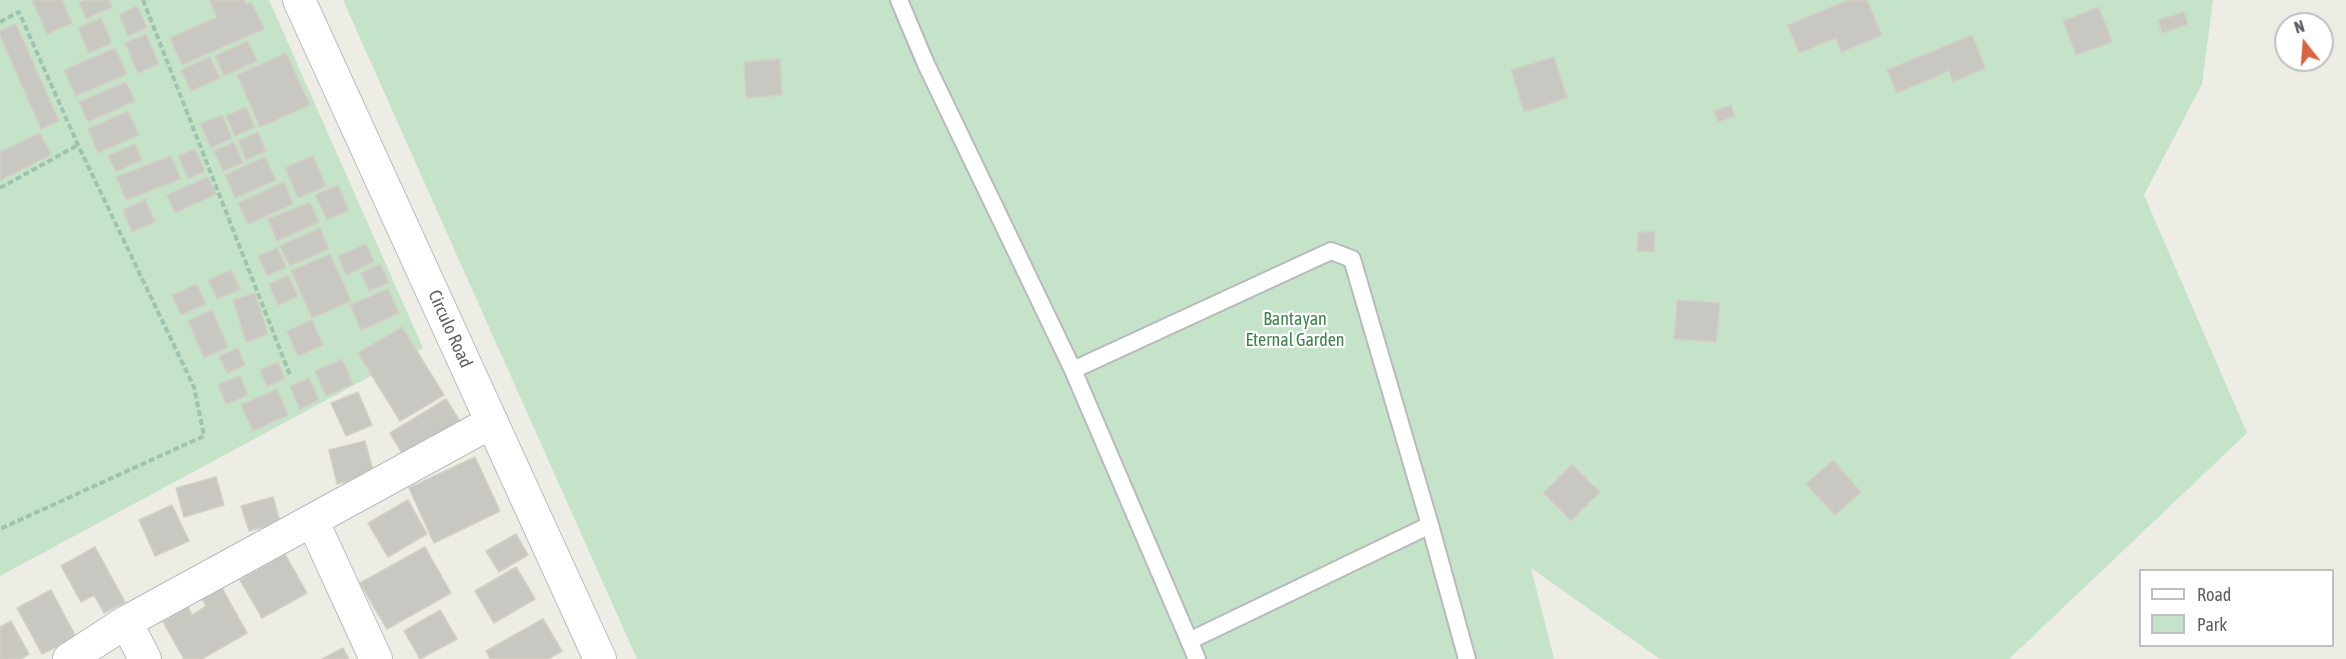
<!DOCTYPE html>
<style>
body{margin:0}
#map{position:relative;width:2346px;height:659px;overflow:hidden;background:#eeede5;font-family:"Asap Condensed",sans-serif}
canvas{display:block}
.legend{position:absolute;left:2139px;top:569px;width:195px;height:78px;box-sizing:border-box;background:#fff;border:2px solid #bebfc1;margin:0;padding:8px 10px;list-style:none;font-size:18px;color:#5d5f64}
.legend li{display:flex;align-items:center;gap:12px;height:30px}
.legend b{width:30px;border:2px solid #bebfc1}
.north{position:absolute;left:2274px;top:12px;width:60px;height:60px;box-sizing:border-box;background:#fff;border:2px solid #bebfc1;border-radius:50%;rotate:343deg;font-size:16px;font-weight:700;line-height:24px;text-align:center;color:#5d5f64}
.north::after{content:'';display:block;margin:auto;width:21px;height:27px;background:#d86440;clip-path:polygon(50% 0,100% 100%,50% 72%,0 100%)}
</style>
<div id="map">
<canvas width="2346" height="659"></canvas>
<ul class="legend">
<li><b style="height:8px;background:#fff"></b>Road</li>
<li><b style="height:16px;background:#c4e3c9"></b>Park</li>
</ul>
<div class="north">N</div>
</div>
<script>
const c = document.querySelector('canvas').getContext('2d');
c.lineJoin = 'round';
function fillPath(path, color) { c.fillStyle = color; c.fill(path, 'evenodd'); }
function trace(path, color, width, dash) { c.strokeStyle = color; c.lineWidth = width; c.lineCap = dash ? 'butt' : 'round'; c.setLineDash(dash || []); c.stroke(path); }
function label(font, color, halo, rows, align = 'center') {
  c.font = font + ' "Asap Condensed",sans-serif'; c.lineWidth = 4.5; c.setLineDash([]); c.textBaseline = 'middle'; c.strokeStyle = halo; c.fillStyle = color; for (const [text, x, y, turn = 0] of rows) {
    c.save(); c.translate(x, y); c.rotate((+turn || 0) * Math.PI / 180); c.textAlign = isNaN(turn) ? turn : align; if (halo) c.strokeText(text, 0, 0); c.fillText(text, 0, 0); c.restore();
  }
}
fillPath(new Path2D(`
 M 0,0 L 269,0 L 423,348 L 0,576 Z
 M 343,0 L 2213,0 L 2202,84 L 2144,195 L 2247,433 L 2009,659 L 1660,659 L 1531,568 L 1554,659 L 637,659 Z`), '#c4e3c9');
const building = new Path2D(`
 M 32,0 L 62,0 L 72,23 L 47,34 Z
 M 84,0 L 109,0 L 112,7 L 86,19 L 79,2 Z
 M 209,0 L 244,0 L 246,4 L 251,2 L 264,29 L 182,65 L 170,38 L 217,17 Z
 M 1849,0 L 1867,0 L 1882,35 L 1841,52 L 1836,38 L 1799,53 L 1788,25 Z
 M 137,6 L 147,28 L 128,36 L 119,15 Z
 M 2099,7 L 2112,42 L 2076,55 L 2063,21 Z
 M 2184,12 L 2188,24 L 2162,33 L 2158,20 Z
 M 101,18 L 112,43 L 89,53 L 78,28 Z
 M 16,24 L 59,121 L 41,129 L 0,35 L 0,31 Z
 M 146,34 L 159,64 L 138,73 L 125,43 Z
 M 1972,35 L 1985,68 L 1953,82 L 1949,71 L 1897,93 L 1887,70 Z
 M 248,41 L 257,61 L 224,76 L 215,56 Z
 M 115,48 L 127,74 L 76,96 L 64,70 Z
 M 286,53 L 310,105 L 260,127 L 237,75 Z
 M 210,57 L 220,78 L 191,91 L 181,70 Z
 M 1554,57 L 1567,98 L 1524,112 L 1511,70 Z
 M 780,59 L 782,95 L 746,98 L 744,62 Z
 M 126,82 L 135,101 L 88,122 L 79,102 Z
 M 1731,105 L 1735,116 L 1718,122 L 1714,111 Z
 M 246,107 L 255,127 L 235,136 L 226,116 Z
 M 128,111 L 139,135 L 98,153 L 88,129 Z
 M 222,115 L 232,138 L 211,148 L 200,124 Z
 M 258,132 L 266,151 L 246,160 L 238,141 Z
 M 40,133 L 51,155 L 0,180 L 0,152 Z
 M 234,142 L 243,163 L 223,171 L 214,151 Z
 M 135,144 L 142,160 L 116,172 L 108,156 Z
 M 195,149 L 205,171 L 188,179 L 178,156 Z
 M 171,156 L 181,179 L 126,200 L 116,177 Z
 M 313,156 L 326,186 L 298,198 L 285,168 Z
 M 265,157 L 276,180 L 235,198 L 225,175 Z
 M 208,177 L 216,194 L 175,213 L 167,195 Z
 M 284,182 L 293,204 L 248,224 L 238,203 Z
 M 338,185 L 349,210 L 327,220 L 315,195 Z
 M 145,200 L 155,222 L 132,232 L 123,210 Z
 M 310,202 L 319,222 L 277,241 L 268,219 Z
 M 320,228 L 329,249 L 290,266 L 280,246 Z
 M 1638,232 L 1655,232 L 1654,252 L 1637,251 Z
 M 366,244 L 374,262 L 346,275 L 338,256 Z
 M 277,248 L 286,267 L 267,276 L 258,256 Z
 M 330,254 L 351,301 L 312,318 L 291,271 Z
 M 380,264 L 389,283 L 369,291 L 361,273 Z
 M 231,270 L 240,289 L 217,299 L 208,280 Z
 M 288,275 L 298,296 L 278,305 L 269,284 Z
 M 197,284 L 206,304 L 181,315 L 172,295 Z
 M 388,289 L 399,313 L 361,330 L 350,305 Z
 M 255,293 L 268,334 L 246,342 L 233,300 Z
 M 1677,300 L 1720,303 L 1716,342 L 1674,339 Z
 M 212,310 L 228,347 L 204,358 L 188,321 Z
 M 312,320 L 323,345 L 298,356 L 287,331 Z
 M 402,327 L 444,395 L 400,421 L 358,353 Z
 M 238,348 L 245,365 L 227,373 L 219,356 Z
 M 342,359 L 353,384 L 326,396 L 315,371 Z
 M 278,362 L 285,379 L 267,386 L 260,370 Z
 M 240,376 L 248,395 L 226,404 L 218,385 Z
 M 309,378 L 319,400 L 300,409 L 290,386 Z
 M 277,389 L 288,415 L 253,431 L 241,405 Z
 M 358,392 L 372,425 L 346,436 L 331,403 Z
 M 446,399 L 463,426 L 406,460 L 390,433 Z
 M 365,441 L 374,474 L 337,484 L 329,450 Z
 M 475,457 L 500,511 L 434,543 L 409,488 Z
 M 1833,460 L 1861,492 L 1835,515 L 1806,484 Z
 M 1572,464 L 1600,492 L 1571,521 L 1543,493 Z
 M 216,477 L 224,505 L 184,517 L 176,488 Z
 M 273,497 L 280,522 L 249,531 L 241,506 Z
 M 408,500 L 427,534 L 388,557 L 368,523 Z
 M 172,505 L 189,541 L 155,556 L 139,520 Z
 M 516,534 L 528,555 L 499,572 L 486,551 Z
 M 95,547 L 125,602 L 104,613 L 94,595 L 81,602 L 61,566 Z
 M 425,547 L 451,593 L 387,629 L 360,583 Z
 M 285,554 L 307,593 L 262,618 L 240,580 Z
 M 516,567 L 535,599 L 494,623 L 475,591 Z
 M 222,588 L 247,633 L 202,659 L 184,659 L 163,622 L 188,607 L 192,615 L 206,606 L 202,599 Z
 M 51,590 L 76,637 L 42,654 L 17,608 Z
 M 440,610 L 457,639 L 420,659 L 404,631 Z
 M 543,619 L 562,651 L 548,659 L 490,659 L 486,651 Z
 M 11,621 L 29,654 L 20,659 L 0,659 L 0,627 Z
 M 343,648 L 349,659 L 322,659 Z`);
fillPath(building, '#c9c7c2');
trace(building, '#d2d0c4', 1.5);
const service = new Path2D(`
 M 899,0 L 926,64 L 1073,370 L 1197,659
 M 1073,370 L 1331,251 L 1352,259 L 1430,525 L 1189,641
 M 1430,525 L 1467,659`);
const minor = new Path2D(`
 M 299,0 L 600,659
 M 313,522 L 376,659
 M 126,622 L 145,659
 M 69,659 L 126,622 L 492,422`);
trace(service, '#b7b9bd', 20);
trace(minor, '#b7b9bd', 34);
trace(new Path2D(`
 M 143,0 L 290,375
 M 0,22 L 19,12 L 78,145 L 194,387 L 204,436 L 0,529
 M 0,188 L 78,145`), '#9ec3ae', 4, [6, 3]);
trace(service, '#fff', 16);
trace(minor, '#fff', 32);
label('18px', '#3e824c', '#fff', [
 ["Bantayan",1295,319],
 ["Eternal Garden",1295,340]
]);
label('18px', '#5d5f64', '#fff', [
 ["Circulo Road",450,329,66]
]);
</script>
